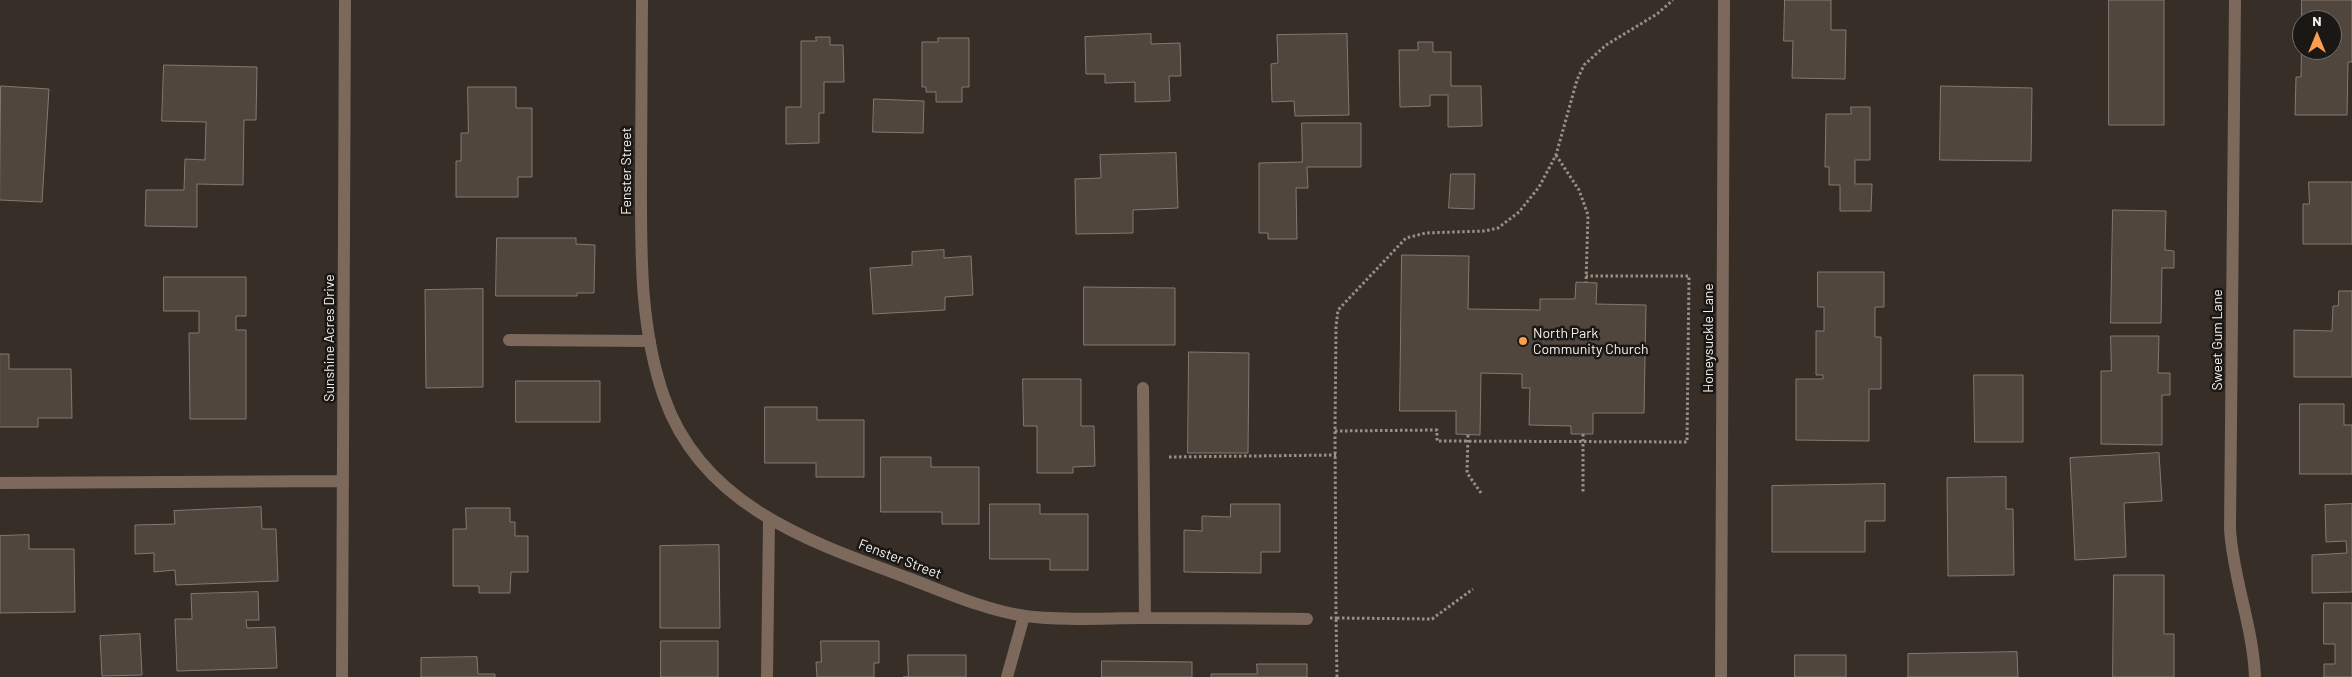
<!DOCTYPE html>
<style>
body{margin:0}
#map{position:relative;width:2352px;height:677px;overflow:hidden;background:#372e27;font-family:Barlow,sans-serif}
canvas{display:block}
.north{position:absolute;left:2292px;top:10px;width:50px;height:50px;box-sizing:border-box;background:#1b1714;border:1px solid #736e6a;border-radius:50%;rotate:0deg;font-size:14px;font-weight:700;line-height:20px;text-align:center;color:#f7f1ec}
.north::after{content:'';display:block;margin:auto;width:18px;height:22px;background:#fb9e50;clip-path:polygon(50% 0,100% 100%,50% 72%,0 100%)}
</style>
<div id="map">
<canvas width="2352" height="677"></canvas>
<div class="north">N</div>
</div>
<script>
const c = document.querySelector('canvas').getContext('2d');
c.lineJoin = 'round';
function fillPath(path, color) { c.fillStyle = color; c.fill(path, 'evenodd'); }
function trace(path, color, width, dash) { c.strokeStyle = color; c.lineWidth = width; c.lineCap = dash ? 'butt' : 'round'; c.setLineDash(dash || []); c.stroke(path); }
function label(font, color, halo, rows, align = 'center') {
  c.font = font + ' Barlow,sans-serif'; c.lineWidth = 5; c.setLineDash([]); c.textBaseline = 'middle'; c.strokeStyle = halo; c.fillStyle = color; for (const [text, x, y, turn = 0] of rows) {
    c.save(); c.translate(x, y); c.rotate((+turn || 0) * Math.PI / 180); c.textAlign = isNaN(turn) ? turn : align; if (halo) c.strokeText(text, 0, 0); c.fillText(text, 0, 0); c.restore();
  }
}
const building = new Path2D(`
 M 1785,0 L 1831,0 L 1831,30 L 1846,30 L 1845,79 L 1792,78 L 1793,41 L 1784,41 Z
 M 2109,0 L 2164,0 L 2164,125 L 2109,125 Z
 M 2302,0 L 2352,0 L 2352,62 L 2348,62 L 2347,115 L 2295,115 L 2296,77 L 2301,77 L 2302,23 L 2302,50 L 2332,50 L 2332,20 L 2302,20 Z
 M 1151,34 L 1151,44 L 1180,43 L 1181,76 L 1169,76 L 1170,101 L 1135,102 L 1135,82 L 1105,83 L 1105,74 L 1086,74 L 1085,37 Z
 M 1347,34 L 1349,115 L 1295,116 L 1294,101 L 1272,102 L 1271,64 L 1278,63 L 1277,35 Z
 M 816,37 L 830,37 L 830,45 L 843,45 L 844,82 L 824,82 L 824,113 L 819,113 L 819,143 L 786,144 L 786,107 L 801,107 L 801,41 L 816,41 Z
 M 938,38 L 969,38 L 969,87 L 962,87 L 962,102 L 936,102 L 936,92 L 926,92 L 926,87 L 922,87 L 922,42 L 938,42 Z
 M 1418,42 L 1433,42 L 1433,52 L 1451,52 L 1451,86 L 1481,86 L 1482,126 L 1448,127 L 1448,95 L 1430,95 L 1430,106 L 1400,107 L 1399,50 L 1418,50 Z
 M 164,65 L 257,67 L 256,120 L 244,120 L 243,185 L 197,184 L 197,227 L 145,226 L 146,190 L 184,190 L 185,159 L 205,160 L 206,122 L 162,121 Z
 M 1,86 L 49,89 L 42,202 L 0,200 Z
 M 1941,86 L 2032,88 L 2031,161 L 1940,160 Z
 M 468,87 L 516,87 L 516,108 L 532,108 L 532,177 L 518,177 L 518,197 L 456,197 L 456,161 L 461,161 L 461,133 L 468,133 Z
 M 874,99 L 924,101 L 923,133 L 873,132 Z
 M 1851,107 L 1870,107 L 1870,160 L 1855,160 L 1855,184 L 1872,184 L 1871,211 L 1840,211 L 1840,185 L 1829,185 L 1829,167 L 1825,167 L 1826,114 L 1851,114 Z
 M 1302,123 L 1361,123 L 1361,167 L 1307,167 L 1308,188 L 1296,188 L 1297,239 L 1268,239 L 1268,233 L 1259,233 L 1259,163 L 1302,162 Z
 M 1176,153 L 1178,208 L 1133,210 L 1133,233 L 1076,234 L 1075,179 L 1101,178 L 1100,155 Z
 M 1451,174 L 1475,174 L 1474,209 L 1449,208 Z
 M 2309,182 L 2352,182 L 2352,244 L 2303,244 L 2303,204 L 2309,204 Z
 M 2113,210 L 2166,211 L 2165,250 L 2174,251 L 2174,268 L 2162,268 L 2161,323 L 2111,323 Z
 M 497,238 L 576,238 L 576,244 L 595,245 L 594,293 L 577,293 L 577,296 L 496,296 Z
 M 944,250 L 944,258 L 971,256 L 973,295 L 945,297 L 945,310 L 873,314 L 870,268 L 912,265 L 912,252 Z
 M 1402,255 L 1469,256 L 1468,309 L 1540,310 L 1540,299 L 1575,299 L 1576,282 L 1597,283 L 1596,304 L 1646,305 L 1644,413 L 1593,413 L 1593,434 L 1571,434 L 1571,426 L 1529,425 L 1530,388 L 1522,388 L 1522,374 L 1481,373 L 1480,435 L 1456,434 L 1456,411 L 1400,411 Z
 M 1818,272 L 1884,272 L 1884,307 L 1875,307 L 1875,337 L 1881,337 L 1881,389 L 1869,389 L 1869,441 L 1796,440 L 1796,379 L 1823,379 L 1823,375 L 1816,375 L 1816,331 L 1824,331 L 1824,307 L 1818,307 Z
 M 164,277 L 246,277 L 246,316 L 236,316 L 236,330 L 246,330 L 246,419 L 190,419 L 189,333 L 199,333 L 199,311 L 164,311 Z
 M 1084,287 L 1175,288 L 1175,345 L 1084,345 Z
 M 483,289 L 483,387 L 426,388 L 425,290 Z
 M 2339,291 L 2352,291 L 2352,377 L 2294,377 L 2294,330 L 2332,331 L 2333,306 L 2338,306 Z
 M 2111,336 L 2159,336 L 2158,373 L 2170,373 L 2170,395 L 2162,395 L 2162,445 L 2101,444 L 2101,371 L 2111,371 Z
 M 1189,352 L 1249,353 L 1248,453 L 1188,453 Z
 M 0,354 L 9,354 L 9,369 L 71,369 L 72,418 L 38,418 L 38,427 L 0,427 Z
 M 1974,375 L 2023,375 L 2023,442 L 1975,442 Z
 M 1023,379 L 1081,379 L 1081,426 L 1094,426 L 1095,466 L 1073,467 L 1073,473 L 1037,473 L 1037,426 L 1024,426 Z
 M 516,381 L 600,381 L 600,422 L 516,422 Z
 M 2300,404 L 2344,404 L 2344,425 L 2352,425 L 2352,474 L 2300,474 Z
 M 765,407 L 817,407 L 817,420 L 864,420 L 864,477 L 816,477 L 816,463 L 765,463 Z
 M 2159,453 L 2162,501 L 2124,503 L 2126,557 L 2075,560 L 2070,458 Z
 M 881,457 L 931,457 L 931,467 L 979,467 L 979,524 L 942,524 L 942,512 L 881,512 Z
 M 2006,477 L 2006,509 L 2013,509 L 2014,575 L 1948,576 L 1947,478 Z
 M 1885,484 L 1885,521 L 1865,521 L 1865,552 L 1772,552 L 1772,486 Z
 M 990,504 L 1040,504 L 1040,514 L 1088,514 L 1088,570 L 1050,570 L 1050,559 L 990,559 Z
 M 1231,504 L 1280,504 L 1280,552 L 1261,552 L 1261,573 L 1184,572 L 1184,530 L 1202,531 L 1202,516 L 1230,517 Z
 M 2352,504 L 2352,592 L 2312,593 L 2312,555 L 2347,553 L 2346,541 L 2326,542 L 2325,505 Z
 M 261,507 L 262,529 L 276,529 L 278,581 L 176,585 L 175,570 L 154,572 L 154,553 L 135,554 L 135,525 L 175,524 L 174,511 Z
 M 466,508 L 510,508 L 510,522 L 515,522 L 515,536 L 528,536 L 528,572 L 511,572 L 510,593 L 479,593 L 479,586 L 453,586 L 453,529 L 466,529 Z
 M 29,535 L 29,549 L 74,549 L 75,612 L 0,613 L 0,536 Z
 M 719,545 L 720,628 L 660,628 L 660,546 Z
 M 2114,575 L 2164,575 L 2164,634 L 2174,634 L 2174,677 L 2113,677 Z
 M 258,592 L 259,620 L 246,620 L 247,628 L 275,627 L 277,668 L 177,671 L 175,619 L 192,619 L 191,594 Z
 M 2324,603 L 2352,603 L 2352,677 L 2324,677 L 2324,664 L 2335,664 L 2335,644 L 2324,644 Z
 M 140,634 L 142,675 L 102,676 L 100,636 Z
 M 661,641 L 718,641 L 718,677 L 661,677 Z
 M 821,641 L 879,641 L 879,663 L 874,663 L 874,677 L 817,677 L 816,662 L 821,662 Z
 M 2017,652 L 2018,677 L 1908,677 L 1908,654 Z
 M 908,655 L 966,655 L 966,677 L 903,677 L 908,677 Z
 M 1795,655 L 1846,655 L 1846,677 L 1795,677 Z
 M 477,657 L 478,674 L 495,674 L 495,677 L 421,677 L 421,658 Z
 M 1102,661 L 1192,662 L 1192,677 L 1102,677 Z
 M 1257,664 L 1307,664 L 1307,677 L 1211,677 L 1211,674 L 1257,674 Z`);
fillPath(building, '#50463e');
trace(building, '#847971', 1);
trace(new Path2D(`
 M 1556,155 L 1579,190 L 1588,215 L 1586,282
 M 1335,431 L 1437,430 L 1437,441 L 1687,442 L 1689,276 L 1586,276
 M 1583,434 L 1583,493
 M 1468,435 L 1467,473 L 1481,493
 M 1169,457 L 1336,455
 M 1330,618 L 1336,618 L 1335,431 L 1336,327 L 1338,310 L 1406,238 L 1426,233 L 1485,231 L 1498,228 L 1519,212 L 1539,187 L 1556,155 L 1577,80 L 1584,65 L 1606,45 L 1657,14 L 1673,0
 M 1337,677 L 1336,618 L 1432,619 L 1473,589`), '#978f89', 3, [2.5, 2.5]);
trace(new Path2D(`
 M 642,0 C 642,58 641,116 641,174 C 641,250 639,325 664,397 C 702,506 810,542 908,578 C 945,592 985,610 1025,616 C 1064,621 1105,618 1144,618 C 1198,618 1252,618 1307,619
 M 2235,0 L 2230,529 C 2233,579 2253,626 2255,677
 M 509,340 L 650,341
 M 1143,388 L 1145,618
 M 0,483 L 343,481
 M 342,677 L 345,0
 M 767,677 L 769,521
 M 1007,677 L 1024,616
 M 1721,677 L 1724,0`), '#7c695b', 12);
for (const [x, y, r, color] of [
 [1523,341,5,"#fb9e50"]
]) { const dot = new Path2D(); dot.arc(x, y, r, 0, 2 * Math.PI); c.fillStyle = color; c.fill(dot); trace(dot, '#1b1714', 2); }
label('14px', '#f7f1ec', '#1b1714', [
 ["Fenster Street",626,171,-90],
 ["Sunshine Acres Drive",329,338,-90],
 ["Honeysuckle Lane",1708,338,-90],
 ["Sweet Gum Lane",2217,340,-90],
 ["Fenster Street",900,559,21]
]);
label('14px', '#f7f1ec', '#1b1714', [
 ["North Park",1533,333],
 ["Community Church",1533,349]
], 'left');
</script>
